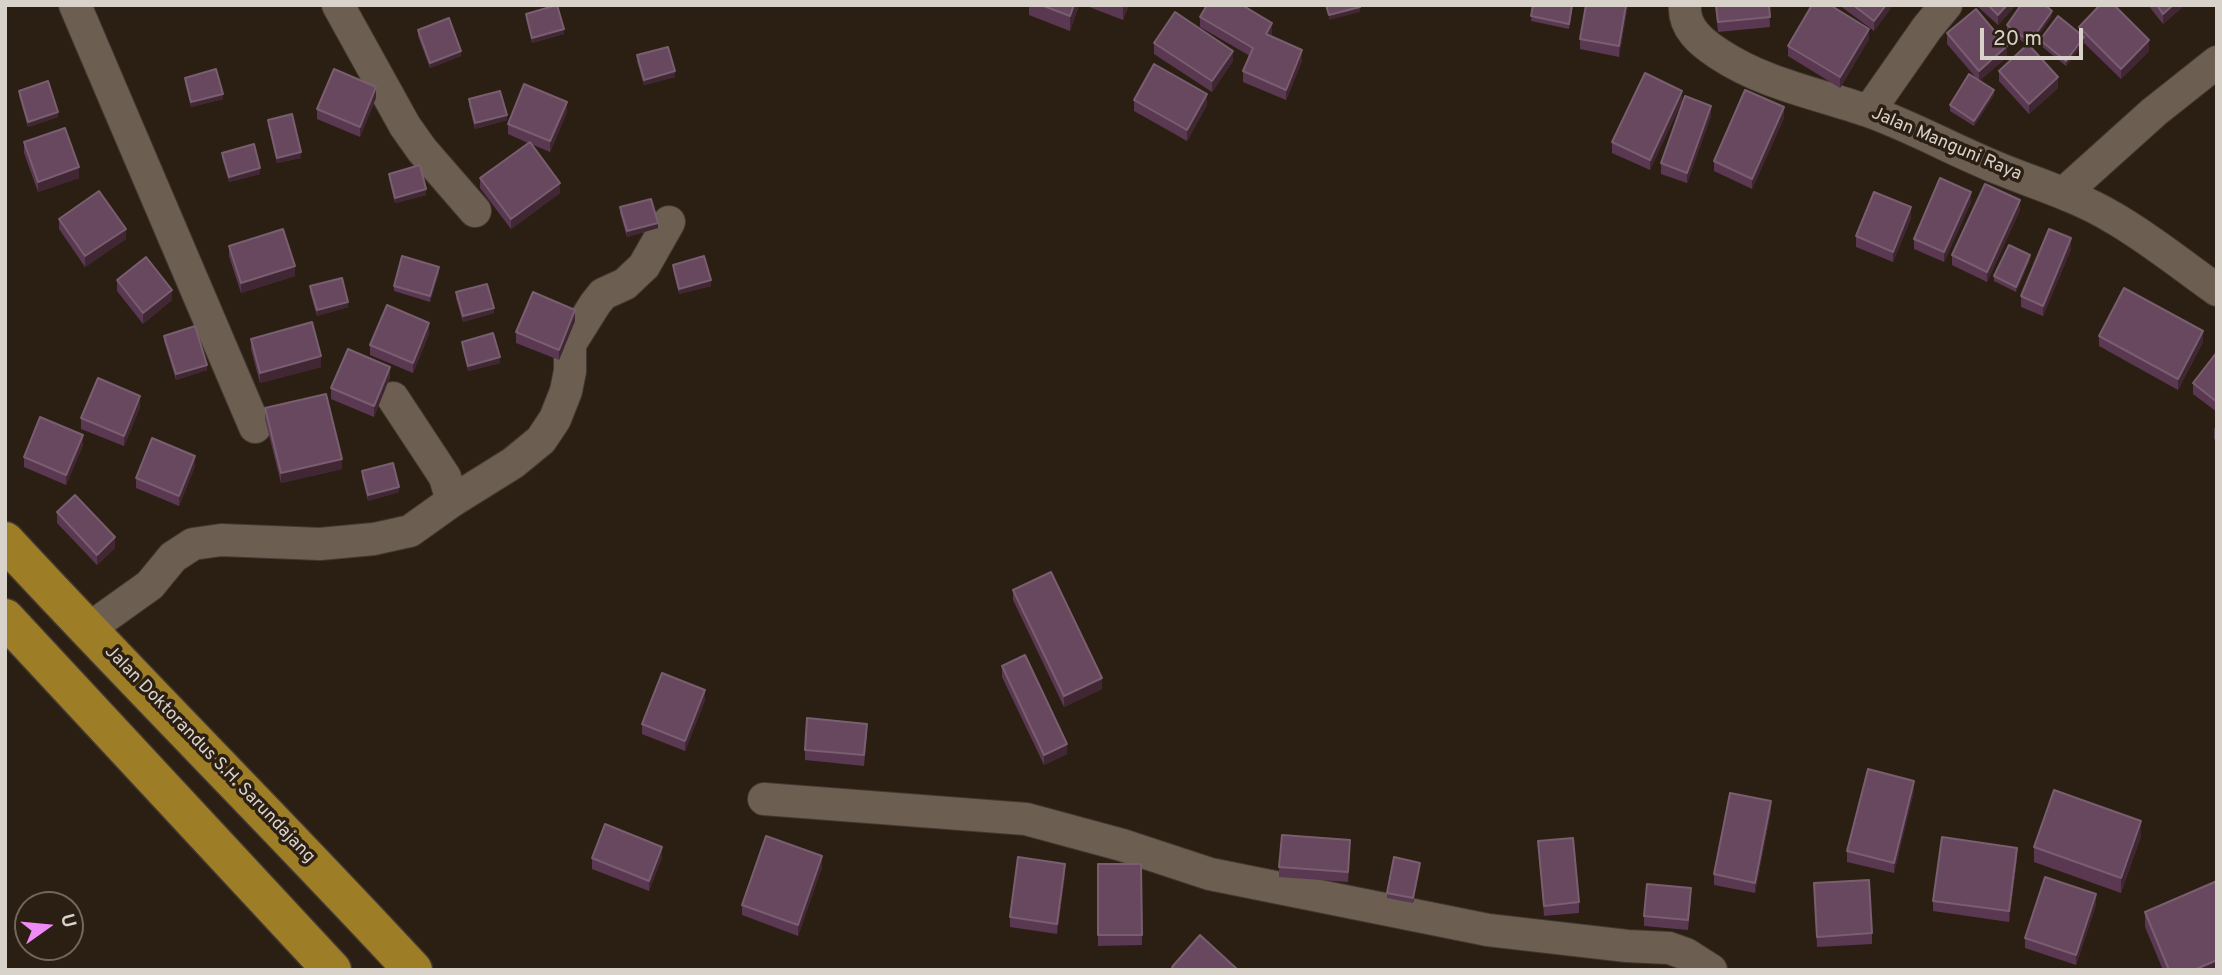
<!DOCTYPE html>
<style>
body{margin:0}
#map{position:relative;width:2222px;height:975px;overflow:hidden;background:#2b1f13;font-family:Overpass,sans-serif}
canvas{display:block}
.frame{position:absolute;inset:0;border:7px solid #d9d2ca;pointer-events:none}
.north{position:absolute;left:14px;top:891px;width:70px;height:70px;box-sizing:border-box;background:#2b1f13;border:2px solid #71675c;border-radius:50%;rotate:75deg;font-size:19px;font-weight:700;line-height:28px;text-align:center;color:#d9d2ca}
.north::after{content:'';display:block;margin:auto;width:24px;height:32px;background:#f08bf5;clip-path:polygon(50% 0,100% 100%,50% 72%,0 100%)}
.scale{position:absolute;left:1980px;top:28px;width:103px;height:32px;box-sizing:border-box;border:4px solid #d9d2ca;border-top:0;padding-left:9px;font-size:21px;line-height:24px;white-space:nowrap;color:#d9d2ca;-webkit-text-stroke:5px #2b1f13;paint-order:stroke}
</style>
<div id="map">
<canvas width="2222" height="975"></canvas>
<div class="frame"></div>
<div class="north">U</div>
<div class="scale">20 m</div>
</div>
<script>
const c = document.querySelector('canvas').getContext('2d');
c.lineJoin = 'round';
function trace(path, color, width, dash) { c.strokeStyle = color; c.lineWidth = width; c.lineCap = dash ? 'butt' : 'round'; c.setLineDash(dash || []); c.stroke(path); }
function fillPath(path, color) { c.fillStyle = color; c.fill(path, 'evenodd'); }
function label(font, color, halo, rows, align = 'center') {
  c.font = font + ' Overpass,sans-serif'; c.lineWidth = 7; c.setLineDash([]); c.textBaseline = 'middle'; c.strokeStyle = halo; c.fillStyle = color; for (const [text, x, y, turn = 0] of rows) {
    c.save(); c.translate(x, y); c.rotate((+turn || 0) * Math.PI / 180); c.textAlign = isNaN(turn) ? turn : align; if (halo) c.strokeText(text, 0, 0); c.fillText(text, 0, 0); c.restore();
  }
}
const street = new Path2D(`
 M 75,5 L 255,427
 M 338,5 L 405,126 L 422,150 L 475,211
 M 1685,5 C 1683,28 1702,43 1719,54 C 1764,84 1819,94 1868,111 C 1913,127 1955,151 2000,169 C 2037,184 2077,196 2112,217 C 2149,238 2183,266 2217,290
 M 1869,111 L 1927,28 L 1946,5
 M 2064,193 L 2154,112 L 2217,62
 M 393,398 L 445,477 L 452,501
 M 87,630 L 150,585 L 173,557 L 193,544 L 221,540 L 320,544 L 374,539 L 410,531 L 452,501 L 513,463 L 541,440 L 555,419 L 566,391 L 570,371 L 570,344 L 595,304 L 603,294 L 625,284 L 644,266 L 669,222
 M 764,799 L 1026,819 L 1122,845 L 1210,874 L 1488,930 L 1627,946 L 1669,948 L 1686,954 L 1711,970`);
const highway = new Path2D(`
 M 5,541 C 139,686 279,825 413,970
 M 5,618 L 332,970`);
trace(street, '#433932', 34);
trace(highway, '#433932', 41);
trace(street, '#6c5f51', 32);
trace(highway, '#9d7d26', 38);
fillPath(new Path2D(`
 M 1029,5 L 1079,5 L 1070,31 L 1029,15 Z
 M 1084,5 L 1129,5 L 1123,20 Z
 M 1207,5 L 1246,5 L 1245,7 L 1272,34 L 1271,37 L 1302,61 L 1286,100 L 1243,82 L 1243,71 L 1250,56 L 1200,27 L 1200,17 Z
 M 1533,5 L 1573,5 L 1569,29 L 1531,21 Z
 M 1586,5 L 1628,5 L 1619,57 L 1580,49 L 1580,39 Z
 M 1715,5 L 1769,5 L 1770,27 L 1718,32 Z
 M 1839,5 L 1893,5 L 1874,31 Z
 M 1976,5 L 2016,5 L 1998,25 Z
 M 2148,5 L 2185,5 L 2163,24 Z
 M 526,14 L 564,34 L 532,43 L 526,19 Z
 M 2052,16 L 2030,47 L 2058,88 L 2029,114 L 1999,81 L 1999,71 L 2027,45 L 2007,30 L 2007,25 Z
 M 2079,27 L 2149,51 L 2121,79 L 2084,43 L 2066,66 L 2040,45 L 2040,40 L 2079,33 Z
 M 418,30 L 461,56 L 430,68 L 418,36 Z
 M 1947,33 L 2007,57 L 1979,81 L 1994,95 L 1974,126 L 1950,111 L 1950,105 L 1977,79 L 1947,44 Z
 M 1869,39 L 1840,88 L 1788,56 L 1788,46 Z
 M 1154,43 L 1233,61 L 1212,92 L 1154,54 Z
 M 637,55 L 675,77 L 644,85 L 637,61 Z
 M 185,78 L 223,99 L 191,107 L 185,83 Z
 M 19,91 L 58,117 L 28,127 L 19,96 Z
 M 376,98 L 360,137 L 317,119 L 317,109 Z
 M 469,99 L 507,120 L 475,129 L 469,105 Z
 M 1134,100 L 1207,105 L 1187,141 L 1134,111 Z
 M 1682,101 L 1650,170 L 1612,153 L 1612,142 Z
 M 567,112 L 550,152 L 531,144 L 560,193 L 511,229 L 480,188 L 480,178 L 528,143 L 508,134 L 508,124 Z
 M 1711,116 L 1687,183 L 1661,174 L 1661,163 Z
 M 1784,118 L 1752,189 L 1714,171 L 1714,161 Z
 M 268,120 L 301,158 L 277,163 L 268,125 Z
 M 24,142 L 79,178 L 38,192 L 24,153 Z
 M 222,153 L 260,174 L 229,182 L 222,158 Z
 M 389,174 L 426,195 L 395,203 L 389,179 Z
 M 1971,202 L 1944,262 L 1914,249 L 1914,239 Z
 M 620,207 L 658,228 L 627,237 L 620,213 Z
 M 2020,210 L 1987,282 L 1952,265 L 1952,255 Z
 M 1911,218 L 1893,262 L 1856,247 L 1856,236 Z
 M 59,219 L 126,239 L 85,267 L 59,229 Z
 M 229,246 L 295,276 L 241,293 L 229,256 Z
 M 2071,249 L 2043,316 L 2021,307 L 2021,296 Z
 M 2030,260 L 2016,292 L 1994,281 L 1994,276 Z
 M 673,265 L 711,286 L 679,294 L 673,270 Z
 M 439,273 L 430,302 L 394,291 L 394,286 Z
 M 117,280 L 172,300 L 143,324 L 117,291 Z
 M 310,286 L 348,307 L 317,316 L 310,292 Z
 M 456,292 L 494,313 L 463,322 L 456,298 Z
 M 575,321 L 559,360 L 516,343 L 516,332 Z
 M 429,334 L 413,373 L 370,355 L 370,345 Z
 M 164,336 L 207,370 L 176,380 L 164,341 Z
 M 2099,336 L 2203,342 L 2178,390 L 2099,346 Z
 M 251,339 L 321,367 L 260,383 L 251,349 Z
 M 462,342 L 500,363 L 468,371 L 462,347 Z
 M 2217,352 L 2217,412 L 2193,394 L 2193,383 Z
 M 390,377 L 374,417 L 331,399 L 331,388 Z
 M 140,407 L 124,446 L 81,429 L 81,418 Z
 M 265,408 L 342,469 L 281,483 L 265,419 Z
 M 2217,425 L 2217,441 L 2214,439 L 2214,429 Z
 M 83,445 L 66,485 L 24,467 L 24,457 Z
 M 195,466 L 179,506 L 136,488 L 136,478 Z
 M 362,471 L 399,492 L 368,501 L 362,477 Z
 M 57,512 L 115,548 L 97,565 L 57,523 Z
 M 1013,590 L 1102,689 L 1064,707 L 1013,600 Z
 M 1002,666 L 1067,754 L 1044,765 L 1002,677 Z
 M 705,700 L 685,751 L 642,734 L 642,724 Z
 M 867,734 L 864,766 L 805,760 L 805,750 Z
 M 1914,791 L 1894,873 L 1847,862 L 1847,851 Z
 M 1771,811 L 1755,893 L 1714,885 L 1714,874 Z
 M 2141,836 L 2121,893 L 2034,862 L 2034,847 Z
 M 1538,841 L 1579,902 L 1579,913 L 1544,916 Z
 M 1350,850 L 1348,882 L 1279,877 L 1279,867 Z
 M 662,857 L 649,891 L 592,869 L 592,858 Z
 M 2017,858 L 2009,922 L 1933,911 L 1933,901 Z
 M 1098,864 L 1141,864 L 1142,945 L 1098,946 Z
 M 822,867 L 798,936 L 742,915 L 742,905 Z
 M 1420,868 L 1413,903 L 1387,898 L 1387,893 Z
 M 1065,875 L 1057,934 L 1010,927 L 1010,917 Z
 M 1814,883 L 1872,933 L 1872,944 L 1817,947 Z
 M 1691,899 L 1688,930 L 1644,926 L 1644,916 Z
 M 2096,905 L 2076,965 L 2025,948 L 2025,938 Z
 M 2145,912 L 2217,970 L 2163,970 L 2145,927 Z`), '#5a3852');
fillPath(new Path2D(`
 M 1074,5 L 1079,5 L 1070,31 L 1070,16 Z
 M 1123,5 L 1129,5 L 1123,20 Z
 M 1626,5 L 1628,5 L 1619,57 L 1619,46 Z
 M 1886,5 L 1893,5 L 1874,31 L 1874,21 Z
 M 2007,5 L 2016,5 L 1998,25 L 1998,15 Z
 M 2173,5 L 2185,5 L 2163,24 L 2163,14 Z
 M 1360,7 L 1360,12 L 1329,20 L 1329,15 Z
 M 2052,11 L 2052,16 L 2030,47 L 2030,42 Z
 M 1272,23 L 1272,34 L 1266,45 L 1266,34 Z
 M 564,29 L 564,34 L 532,43 L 532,38 Z
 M 1869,29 L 1869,39 L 1840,88 L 1840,77 Z
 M 2084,37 L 2084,43 L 2066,66 L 2066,61 Z
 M 2149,40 L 2149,51 L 2121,79 L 2121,69 Z
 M 2007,46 L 2007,57 L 1979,81 L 1979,71 Z
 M 1302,50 L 1302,61 L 1286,100 L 1286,90 Z
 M 461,51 L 461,56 L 430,68 L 430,63 Z
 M 1233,51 L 1233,61 L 1212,92 L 1212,81 Z
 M 675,71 L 675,77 L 644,85 L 644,80 Z
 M 2058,77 L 2058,88 L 2029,114 L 2029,104 Z
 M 376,87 L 376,98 L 360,137 L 360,127 Z
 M 1994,90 L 1994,95 L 1974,126 L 1974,121 Z
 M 1682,91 L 1682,101 L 1650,170 L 1650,160 Z
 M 223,94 L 223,99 L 191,107 L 191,102 Z
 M 1207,94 L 1207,105 L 1187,141 L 1187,130 Z
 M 567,102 L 567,112 L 550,152 L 550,141 Z
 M 1711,106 L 1711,116 L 1687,183 L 1687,173 Z
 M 1784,107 L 1784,118 L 1752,189 L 1752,179 Z
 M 58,112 L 58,117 L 28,127 L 28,122 Z
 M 507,115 L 507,120 L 475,129 L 475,123 Z
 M 301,152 L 301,158 L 277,163 L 277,158 Z
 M 79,167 L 79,178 L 38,192 L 38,182 Z
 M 260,168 L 260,174 L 229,182 L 229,177 Z
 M 560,183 L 560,193 L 511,229 L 511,219 Z
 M 426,189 L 426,195 L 395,203 L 395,198 Z
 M 1971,192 L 1971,202 L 1944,262 L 1944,252 Z
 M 2020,200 L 2020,210 L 1987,282 L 1987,272 Z
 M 1911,207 L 1911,218 L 1893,262 L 1893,252 Z
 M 658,223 L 658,228 L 627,237 L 627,231 Z
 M 126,229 L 126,239 L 85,267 L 85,256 Z
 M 2071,238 L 2071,249 L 2043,316 L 2043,306 Z
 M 2030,255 L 2030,260 L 2016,292 L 2016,287 Z
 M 295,266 L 295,276 L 241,293 L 241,283 Z
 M 439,267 L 439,273 L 430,302 L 430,296 Z
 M 711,280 L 711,286 L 679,294 L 679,289 Z
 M 172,290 L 172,300 L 143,324 L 143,313 Z
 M 348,302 L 348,307 L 317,316 L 317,310 Z
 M 494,308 L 494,313 L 463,322 L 463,316 Z
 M 575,310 L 575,321 L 559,360 L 559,350 Z
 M 429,323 L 429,334 L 413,373 L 413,363 Z
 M 2203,331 L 2203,342 L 2178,390 L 2178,379 Z
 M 321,356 L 321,367 L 260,383 L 260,373 Z
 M 500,357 L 500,363 L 468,371 L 468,366 Z
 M 207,365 L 207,370 L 176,380 L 176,374 Z
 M 390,367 L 390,377 L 374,417 L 374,406 Z
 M 140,396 L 140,407 L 124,446 L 124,436 Z
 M 83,435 L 83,445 L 66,485 L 66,475 Z
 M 195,456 L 195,466 L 179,506 L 179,496 Z
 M 342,459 L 342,469 L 281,483 L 281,473 Z
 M 399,487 L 399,492 L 368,501 L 368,495 Z
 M 115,537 L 115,548 L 97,565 L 97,555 Z
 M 1102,678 L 1102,689 L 1064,707 L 1064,696 Z
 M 705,690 L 705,700 L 685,751 L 685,741 Z
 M 1067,744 L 1067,754 L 1044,765 L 1044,755 Z
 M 1914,781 L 1914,791 L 1894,873 L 1894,863 Z
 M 1771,801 L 1771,811 L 1755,893 L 1755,883 Z
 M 2141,821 L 2141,836 L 2121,893 L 2121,878 Z
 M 662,847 L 662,857 L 649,891 L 649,881 Z
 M 2017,848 L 2017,858 L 2009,922 L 2009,911 Z
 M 822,856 L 822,867 L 798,936 L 798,925 Z
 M 1420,863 L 1420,868 L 1413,903 L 1413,898 Z
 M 1065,864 L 1065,875 L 1057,934 L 1057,924 Z
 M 2096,894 L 2096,905 L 2076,965 L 2076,955 Z
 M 2217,960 L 2217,970 L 2194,970 Z`), '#412733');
const building = new Path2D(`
 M 557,5 L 564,29 L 532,38 L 526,14 Z
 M 1041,5 L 1074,5 L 1070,16 Z
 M 1207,5 L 1242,5 L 1272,23 L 1266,34 L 1302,50 L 1286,90 L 1243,71 L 1253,48 L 1200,17 Z
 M 1326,5 L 1360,5 L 1360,7 L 1329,15 Z
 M 1533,5 L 1572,5 L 1569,24 L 1531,16 Z
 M 1586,5 L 1626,5 L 1619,46 L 1580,39 Z
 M 1716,5 L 1769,5 L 1770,17 L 1718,22 Z
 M 1812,5 L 1830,5 L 1869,29 L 1840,77 L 1788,46 Z
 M 1853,5 L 1886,5 L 1874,21 Z
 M 1988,5 L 2007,5 L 1998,15 Z
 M 2021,5 L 2045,5 L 2052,11 L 2030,42 L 2007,25 Z
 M 2100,5 L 2114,5 L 2149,40 L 2121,69 L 2079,27 Z
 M 2157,5 L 2173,5 L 2163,14 Z
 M 1976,9 L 2007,46 L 1979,71 L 1947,33 Z
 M 1175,12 L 1233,51 L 1212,81 L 1154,43 Z
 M 2058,16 L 2084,37 L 2066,61 L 2040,40 Z
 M 449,18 L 461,51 L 430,63 L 418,30 Z
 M 2028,44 L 2058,77 L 2029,104 L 1999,71 Z
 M 668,47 L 675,71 L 644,80 L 637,55 Z
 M 1154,64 L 1207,94 L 1187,130 L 1134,100 Z
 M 216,69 L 223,94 L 191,102 L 185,78 Z
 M 334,69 L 376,87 L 360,127 L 317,109 Z
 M 1645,73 L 1682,91 L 1650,160 L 1612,142 Z
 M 1969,74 L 1994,90 L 1974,121 L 1950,105 Z
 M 48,81 L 58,112 L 28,122 L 19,91 Z
 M 524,84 L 567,102 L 550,141 L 508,124 Z
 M 1745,90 L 1784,107 L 1752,179 L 1714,161 Z
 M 500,91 L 507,115 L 475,123 L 469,99 Z
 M 1685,96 L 1711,106 L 1687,173 L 1661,163 Z
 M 292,114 L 301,152 L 277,158 L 268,120 Z
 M 65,128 L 79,167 L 38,182 L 24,142 Z
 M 530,142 L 560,183 L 511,219 L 480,178 Z
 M 254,144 L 260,168 L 229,177 L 222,153 Z
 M 420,165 L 426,189 L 395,198 L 389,174 Z
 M 1940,178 L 1971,192 L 1944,252 L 1914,239 Z
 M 1985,184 L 2020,200 L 1987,272 L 1952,255 Z
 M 99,191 L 126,229 L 85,256 L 59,219 Z
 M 1874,192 L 1911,207 L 1893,252 L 1856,236 Z
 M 651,199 L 658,223 L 627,231 L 620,207 Z
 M 283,229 L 295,266 L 241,283 L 229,246 Z
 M 2049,229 L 2071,238 L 2043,306 L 2021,296 Z
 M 2009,245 L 2030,255 L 2016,287 L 1994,276 Z
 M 402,256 L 439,267 L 430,296 L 394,286 Z
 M 704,256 L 711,280 L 679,289 L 673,265 Z
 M 146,257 L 172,290 L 143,313 L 117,280 Z
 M 342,278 L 348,302 L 317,310 L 310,286 Z
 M 487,284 L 494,308 L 463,316 L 456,292 Z
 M 2124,288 L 2203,331 L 2178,379 L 2099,336 Z
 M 533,292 L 575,310 L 559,350 L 516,332 Z
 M 387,305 L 429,323 L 413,363 L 370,345 Z
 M 312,322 L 321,356 L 260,373 L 251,339 Z
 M 195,326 L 207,365 L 176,374 L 164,336 Z
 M 493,333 L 500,357 L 468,366 L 462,342 Z
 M 348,349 L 390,367 L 374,406 L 331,388 Z
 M 2217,352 L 2217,402 L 2193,383 Z
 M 98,378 L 140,396 L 124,436 L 81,418 Z
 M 326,394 L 342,459 L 281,473 L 265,408 Z
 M 40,417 L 83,435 L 66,475 L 24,457 Z
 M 152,438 L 195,456 L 179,496 L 136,478 Z
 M 393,463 L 399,487 L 368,495 L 362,471 Z
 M 75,495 L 115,537 L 97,555 L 57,512 Z
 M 1051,572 L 1102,678 L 1064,696 L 1013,590 Z
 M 1025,655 L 1067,744 L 1044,755 L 1002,666 Z
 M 662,673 L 705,690 L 685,741 L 642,724 Z
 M 807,718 L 867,724 L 864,755 L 805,750 Z
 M 1868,769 L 1914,781 L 1894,863 L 1847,851 Z
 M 2054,790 L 2141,821 L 2121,878 L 2034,847 Z
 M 1730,793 L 1771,801 L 1755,883 L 1714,874 Z
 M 605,824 L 662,847 L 649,881 L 592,858 Z
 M 1282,835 L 1350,840 L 1348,872 L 1279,867 Z
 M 766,836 L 822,856 L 798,925 L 742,905 Z
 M 1942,837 L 2017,848 L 2009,911 L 1933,901 Z
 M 1573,838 L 1579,902 L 1544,906 L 1538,841 Z
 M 1018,857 L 1065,864 L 1057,924 L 1010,917 Z
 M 1394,857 L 1420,863 L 1413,898 L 1387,893 Z
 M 1098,864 L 1141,864 L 1142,935 L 1098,935 Z
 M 2045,877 L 2096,894 L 2076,955 L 2025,938 Z
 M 1869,880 L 1872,933 L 1817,937 L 1814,883 Z
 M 2217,881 L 2217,960 L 2194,970 L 2169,970 L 2145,912 Z
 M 1647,884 L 1691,888 L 1688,920 L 1644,916 Z
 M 1200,935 L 1238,970 L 1175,970 L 1172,967 Z`);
fillPath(building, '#67485f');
trace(building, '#795e70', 2);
label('18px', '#d9d2ca', '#2b1f13', [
 ["Jalan Manguni Raya",1946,145,23],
 ["Jalan Doktorandus S.H. Sarundajang",209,755,46]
]);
</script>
